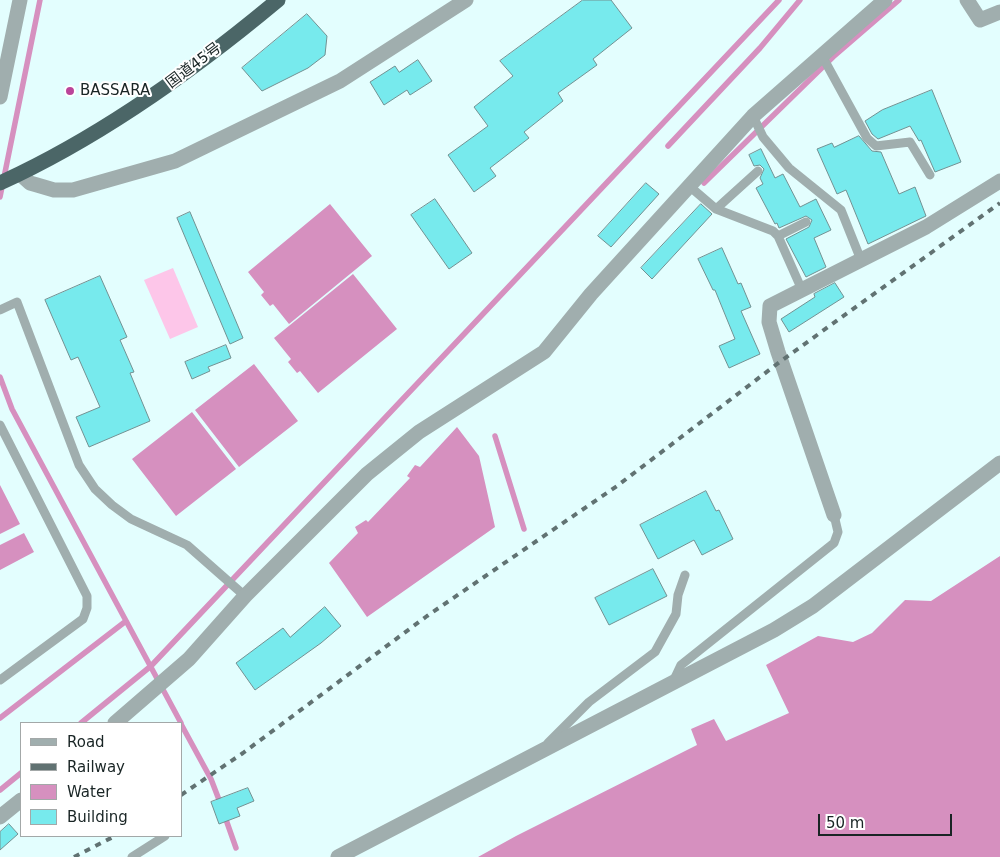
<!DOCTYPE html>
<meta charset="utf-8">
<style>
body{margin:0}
#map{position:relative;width:1000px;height:857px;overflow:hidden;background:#e3fefe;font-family:"DejaVu Sans",sans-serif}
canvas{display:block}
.legend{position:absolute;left:20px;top:722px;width:162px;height:115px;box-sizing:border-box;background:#fff;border:1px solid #a3a8a8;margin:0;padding:6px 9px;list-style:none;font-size:15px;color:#192525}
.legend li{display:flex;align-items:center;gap:10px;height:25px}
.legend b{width:25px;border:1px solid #a3a8a8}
.scale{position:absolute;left:818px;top:814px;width:134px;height:22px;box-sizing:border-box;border:2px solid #192525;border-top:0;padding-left:6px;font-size:15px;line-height:18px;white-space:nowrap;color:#192525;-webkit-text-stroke:4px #fff;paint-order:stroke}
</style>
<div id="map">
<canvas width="1000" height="857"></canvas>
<ul class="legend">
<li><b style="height:6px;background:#a0aeae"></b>Road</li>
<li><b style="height:6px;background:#617272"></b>Railway</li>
<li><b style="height:14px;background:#d690bf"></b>Water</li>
<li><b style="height:14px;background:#77eaed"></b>Building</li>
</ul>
<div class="scale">50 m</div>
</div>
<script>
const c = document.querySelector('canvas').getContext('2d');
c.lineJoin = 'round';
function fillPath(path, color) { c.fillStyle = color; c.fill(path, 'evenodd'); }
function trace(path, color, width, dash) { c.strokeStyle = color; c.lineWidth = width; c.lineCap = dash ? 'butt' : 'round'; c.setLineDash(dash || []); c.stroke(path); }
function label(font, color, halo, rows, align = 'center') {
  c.font = font + ' "DejaVu Sans","Noto Sans JP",sans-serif'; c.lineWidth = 4; c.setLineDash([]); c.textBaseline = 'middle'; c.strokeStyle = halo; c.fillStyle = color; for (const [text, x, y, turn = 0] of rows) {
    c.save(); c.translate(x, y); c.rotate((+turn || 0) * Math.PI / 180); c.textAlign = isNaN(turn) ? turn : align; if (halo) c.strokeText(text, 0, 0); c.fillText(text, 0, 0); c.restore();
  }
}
fillPath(new Path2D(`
 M 173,268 L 198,327 L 170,339 L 144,280 Z`), '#fdc6e9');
fillPath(new Path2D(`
 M 330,204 L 372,256 L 289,324 L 273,304 L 270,306 L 261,295 L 264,292 L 248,272 Z
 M 353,274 L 397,329 L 318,393 L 300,371 L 297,373 L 288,362 L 291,359 L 274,338 Z
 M 254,364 L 298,421 L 239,467 L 195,410 Z
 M 192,412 L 236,469 L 176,516 L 132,459 Z
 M 457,427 L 479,456 L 495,527 L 367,617 L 329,563 L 358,533 L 355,527 L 366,520 L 368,522 L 410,478 L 407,476 L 415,465 L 420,467 Z
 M 0,485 L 20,524 L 0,534 Z
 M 24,533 L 34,552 L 0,570 L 0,545 Z
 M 1000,556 L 1000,857 L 478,857 L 516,836 L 697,745 L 691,729 L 714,719 L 726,741 L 789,713 L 766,665 L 818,636 L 853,642 L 872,633 L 905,600 L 931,601 Z`), '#d690bf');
trace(new Path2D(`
 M 668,146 L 760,48 L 800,0
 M 704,183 L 833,57 L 899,0
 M 0,197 L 40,0
 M 0,377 L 12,409 L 181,723
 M 495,436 L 524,529
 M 0,718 L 126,621
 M 81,723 L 151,666 L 779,0
 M 181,724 L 211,779 L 221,805
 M 0,790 L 21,773
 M 224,814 L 236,848`), '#d690bf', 5.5);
const building = new Path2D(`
 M 583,0 L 611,0 L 632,28 L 593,59 L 597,65 L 558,93 L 563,101 L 524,132 L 529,138 L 490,168 L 496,176 L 474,192 L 448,155 L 488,126 L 474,107 L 513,76 L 500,61 Z
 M 307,14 L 327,36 L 325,55 L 308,68 L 262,91 L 242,68 Z
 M 418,60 L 432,81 L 410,95 L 407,90 L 384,105 L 370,82 L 395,66 L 399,72 Z
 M 932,90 L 961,162 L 935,172 L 921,140 L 919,141 L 910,126 L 878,139 L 872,134 L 865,121 L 882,110 Z
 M 859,136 L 872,151 L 881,152 L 899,194 L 915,187 L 926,216 L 868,244 L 846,190 L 837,194 L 817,149 L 832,143 L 834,147 Z
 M 761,149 L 775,178 L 783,174 L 800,207 L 816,199 L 831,230 L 814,238 L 826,267 L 806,277 L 786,239 L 809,227 L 812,220 L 806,216 L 779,228 L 777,223 L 775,224 L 756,188 L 763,184 L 760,178 L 764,169 L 760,165 L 754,166 L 749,155 Z
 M 646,183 L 659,194 L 611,247 L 598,236 Z
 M 435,199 L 472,253 L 449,269 L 411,215 Z
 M 701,204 L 712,214 L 652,279 L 641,268 Z
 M 190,212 L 243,338 L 230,344 L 177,218 Z
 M 722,248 L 738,284 L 741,283 L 751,307 L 741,311 L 760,354 L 729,368 L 719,346 L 735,339 L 715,290 L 713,290 L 698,259 Z
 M 100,276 L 127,337 L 120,340 L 134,372 L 130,373 L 150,421 L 89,447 L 76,417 L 100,407 L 78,357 L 71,360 L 45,300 Z
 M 835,283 L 844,297 L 789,332 L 781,319 L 815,297 L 814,294 Z
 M 226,345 L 231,358 L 208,367 L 210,371 L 192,379 L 185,362 Z
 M 706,491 L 716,511 L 719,510 L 733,539 L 702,555 L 694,540 L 658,559 L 640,525 Z
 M 653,569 L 667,596 L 609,625 L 595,598 Z
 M 325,607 L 341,626 L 321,643 L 255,690 L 236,663 L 283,628 L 290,637 Z
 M 248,788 L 254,801 L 237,808 L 240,816 L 219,824 L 211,802 Z
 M 9,824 L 18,834 L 0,850 L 0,832 Z`);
fillPath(building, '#77eaed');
trace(building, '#729192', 1);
trace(new Path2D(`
 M 821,54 L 867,138 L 876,146 L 910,142 L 930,175
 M 753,116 L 763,137 L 789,168 L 841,210 L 861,260
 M 688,185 L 716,209 L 773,231 L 778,236 L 802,290
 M 716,209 L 758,171
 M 778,236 L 806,222
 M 0,310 L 17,302 L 79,465 L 95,489 L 112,505 L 131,519 L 187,545 L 245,596
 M 0,425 L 87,596 L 87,608 L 83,619 L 0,680
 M 673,682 L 681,665 L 834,543 L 838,532 L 834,515
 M 548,743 L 589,702 L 655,652 L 676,614 L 678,595 L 685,575
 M 132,857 L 165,836`), '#a0aeae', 9);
trace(new Path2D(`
 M 967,0 L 980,20 L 1000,12
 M 0,97 L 20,0
 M 20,174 L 30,183 L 37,185 L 54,190 L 73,190 L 175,161 L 340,81 L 466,0
 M 834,515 L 778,352 L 769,322 L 770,306 L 926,227 L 1000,181
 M 115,723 L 189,659 L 245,596 L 367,474 L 419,432 L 544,352 L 591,294 L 753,116 L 885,0
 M 0,817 L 21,800`), '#a0aeae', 15);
trace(new Path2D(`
 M 338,857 L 774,630 L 813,606 L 1000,463`), '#a0aeae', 15);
trace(new Path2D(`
 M 0,183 C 101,137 193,71 278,0`), '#4b6667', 15);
trace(new Path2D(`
 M 181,795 L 243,753 L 427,616 L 617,486 L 781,361 L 1000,203
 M 74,857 L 115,836`), '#617272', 4, [6, 6]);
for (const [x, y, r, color] of [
 [70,91,5,"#bb449a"]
]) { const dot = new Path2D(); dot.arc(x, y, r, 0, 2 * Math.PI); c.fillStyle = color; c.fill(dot); trace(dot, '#fff', 2); }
label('15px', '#192525', '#fff', [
 ["国道45号",194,66,-37]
]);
label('15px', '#192525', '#fff', [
 ["BASSARA",80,91]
], 'left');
</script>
